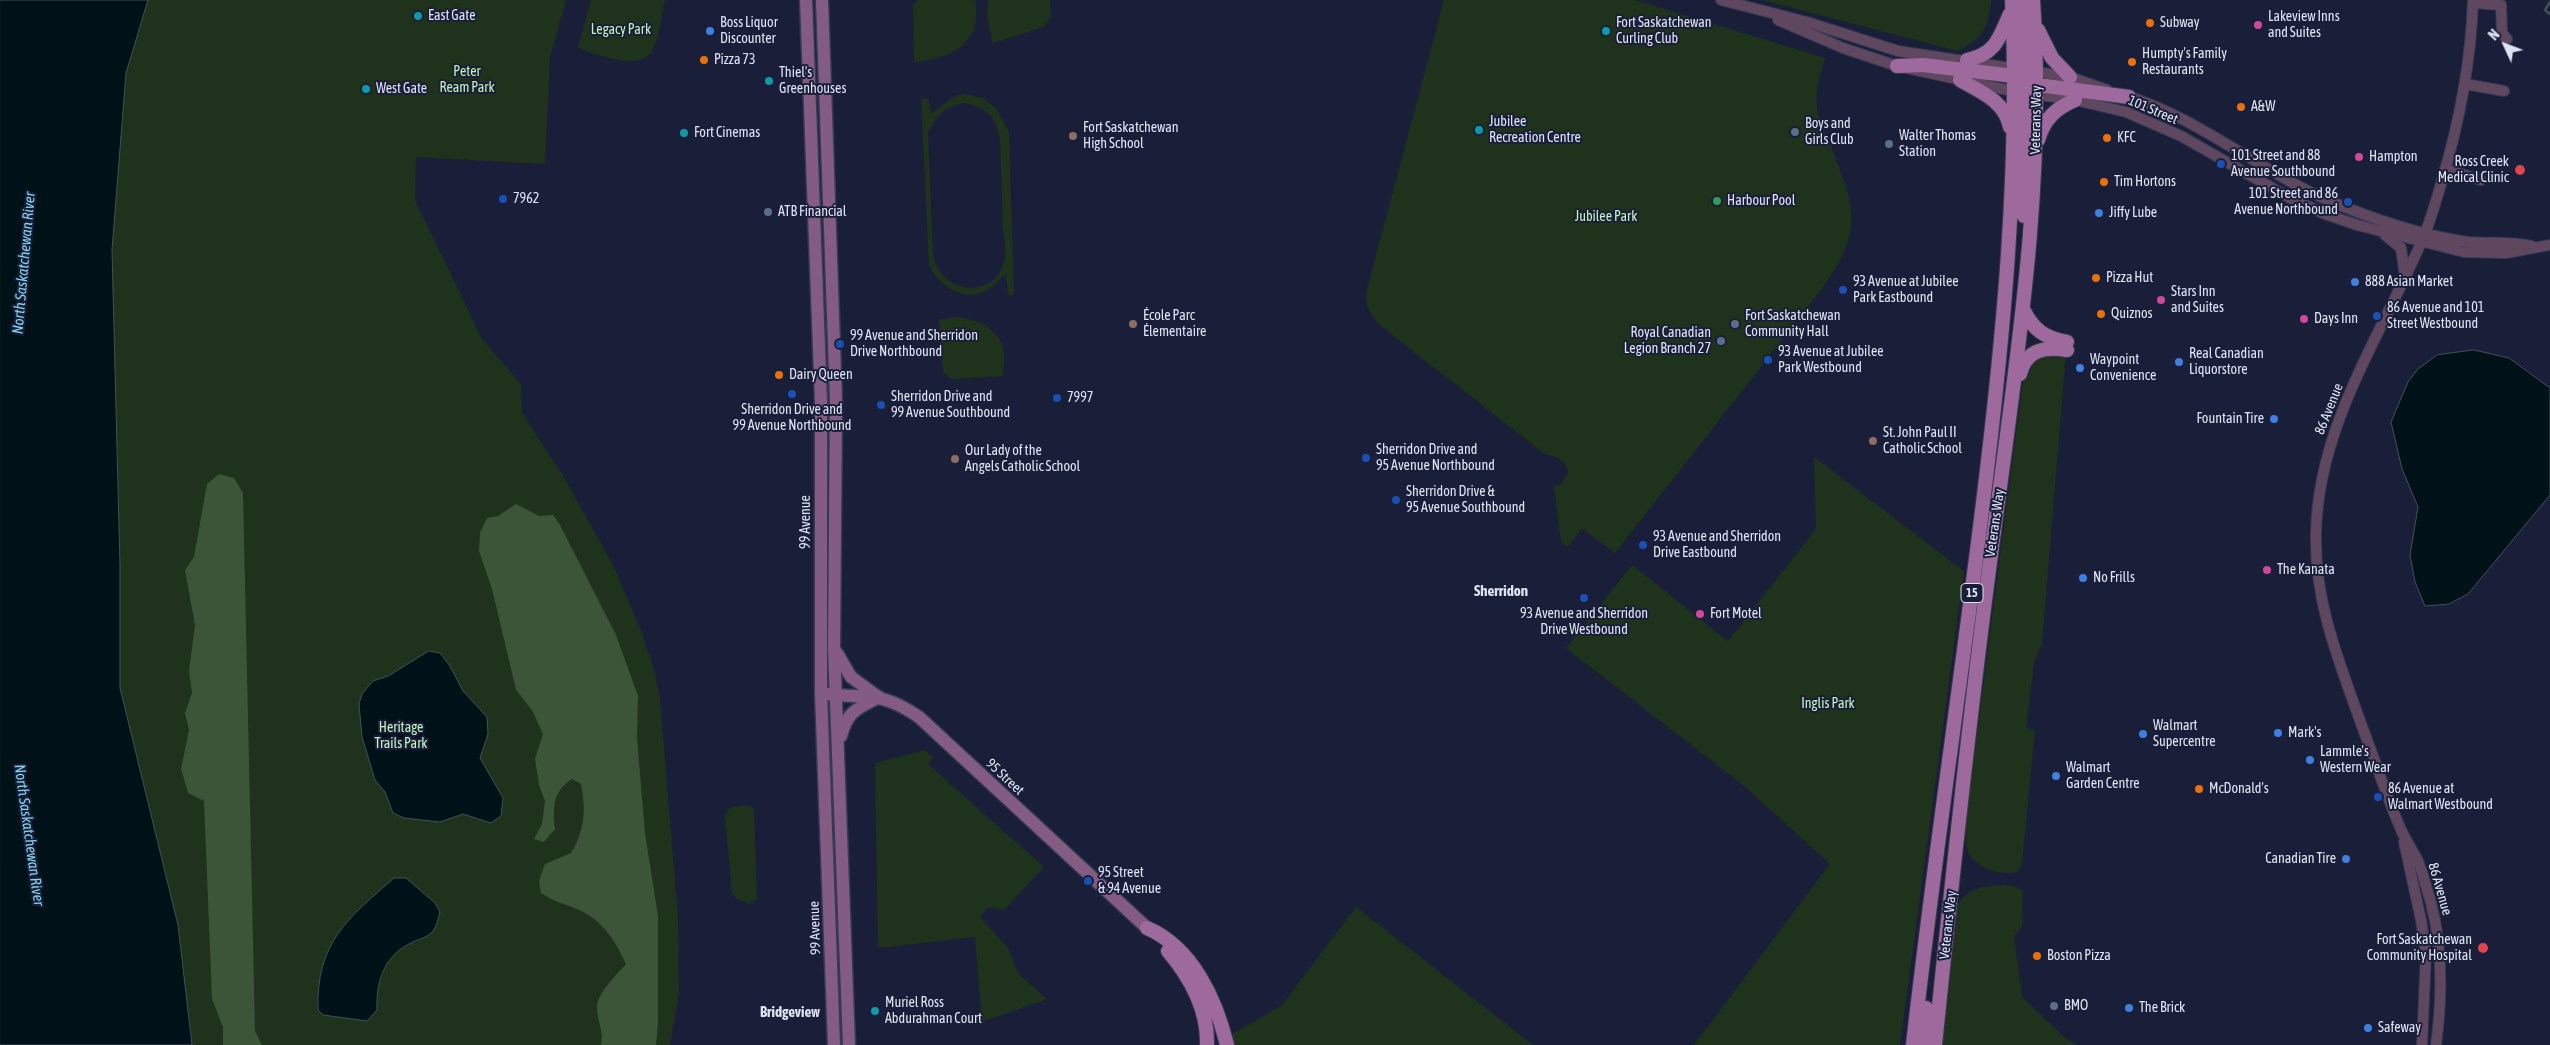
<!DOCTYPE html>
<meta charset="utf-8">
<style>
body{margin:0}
#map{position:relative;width:2550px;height:1045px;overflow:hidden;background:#1a1f39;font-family:"Asap Condensed",sans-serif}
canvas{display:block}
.north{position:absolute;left:2480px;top:20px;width:50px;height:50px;-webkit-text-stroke:4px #1a1f39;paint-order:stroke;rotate:313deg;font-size:14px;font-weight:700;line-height:20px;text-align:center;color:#dee3f4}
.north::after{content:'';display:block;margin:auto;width:18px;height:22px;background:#dee3f4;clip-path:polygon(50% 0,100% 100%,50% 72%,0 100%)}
</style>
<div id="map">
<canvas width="2550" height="1045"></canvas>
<div class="north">N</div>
</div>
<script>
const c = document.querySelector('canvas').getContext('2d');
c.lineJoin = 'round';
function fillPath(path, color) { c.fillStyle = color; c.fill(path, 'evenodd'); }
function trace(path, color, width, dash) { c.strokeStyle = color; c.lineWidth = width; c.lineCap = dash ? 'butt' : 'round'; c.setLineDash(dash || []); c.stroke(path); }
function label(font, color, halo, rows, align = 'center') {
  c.font = font + ' "Asap Condensed",sans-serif'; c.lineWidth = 4; c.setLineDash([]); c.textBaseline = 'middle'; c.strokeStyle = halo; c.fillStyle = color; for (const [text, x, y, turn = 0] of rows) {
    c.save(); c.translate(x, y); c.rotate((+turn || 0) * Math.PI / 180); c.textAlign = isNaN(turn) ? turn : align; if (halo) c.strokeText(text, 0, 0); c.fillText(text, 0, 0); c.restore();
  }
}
fillPath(new Path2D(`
 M 148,0 L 566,0 L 550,57 L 545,164 L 416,157 L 415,200 L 482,339 L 521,384 L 522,413 L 562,474 L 614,567 L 642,633 L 654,669 L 660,699 L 678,918 L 679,993 L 670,1045 L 192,1045 L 178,925 L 120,688 L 120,566 L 112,250 L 126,73 Z
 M 591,0 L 665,0 C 661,16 660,35 653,49 C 643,73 595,54 578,48 Z
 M 918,0 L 975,0 C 983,44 952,58 914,62 L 913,5 Z
 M 988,0 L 1050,0 L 1051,17 L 1044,27 L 993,43 L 987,17 Z
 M 1444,0 L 1635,0 L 1825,58 C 1819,77 1813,98 1819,118 C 1821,128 1827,136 1831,146 C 1856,210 1864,231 1821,290 L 1615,553 L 1582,528 L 1568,547 L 1561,542 L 1554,486 L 1560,485 L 1568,474 C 1567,460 1558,457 1545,454 L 1387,331 C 1372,318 1364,309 1367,289 Z
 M 1762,0 L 1991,0 L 1991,4 C 1987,31 1982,38 1958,51 Z
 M 964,94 L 983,98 L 996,108 L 1009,132 L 1014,295 L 1008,295 L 1006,273 C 999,279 991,290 981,293 C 959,300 938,284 929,265 L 921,98 L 928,99 L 931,114 L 955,96 ZM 964,103 C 986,107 997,117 1000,139 C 1001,168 1002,198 1003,227 C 1004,238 1007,252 1004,262 C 994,300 940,294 933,255 L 928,133 C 936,115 945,107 964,103 Z
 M 953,317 C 975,317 1000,328 1004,352 C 1005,359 1003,368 1003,376 L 951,379 L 943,372 L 939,320 Z
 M 2066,352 L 2042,644 L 2034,662 L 2026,728 L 2035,730 L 2022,864 L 2017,872 C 2008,874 1998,873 1990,870 C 1961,860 1964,835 1967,809 L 2024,372 L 2035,356 Z
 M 1814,457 L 1964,571 L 1900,1045 L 1694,1045 L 1830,864 L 1743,785 L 1566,648 L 1632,565 L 1728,641 L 1816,529 Z
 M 925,750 L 933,758 L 928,764 L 1044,867 L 1004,910 L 988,907 L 980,917 L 1008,948 L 1018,973 L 1047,999 L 982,1022 L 975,937 L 878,948 L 875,763 Z
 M 746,805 L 754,808 L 757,899 L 750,904 L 737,899 L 732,893 L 725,815 L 730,807 Z
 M 2003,885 L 2015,886 L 2023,891 L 2022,927 L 2014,936 L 2022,997 L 2065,1038 L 2078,1045 L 1942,1045 L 1958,905 C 1967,887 1986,886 2003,885 Z
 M 1356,907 L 1533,1045 L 1225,1045 L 1231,1035 L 1282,1005 Z`), '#1e321c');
fillPath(new Path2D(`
 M 219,474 L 234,478 L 243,493 L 255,1031 L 262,1045 L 223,1045 L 223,1027 L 212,999 L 204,801 L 188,793 L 181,769 L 189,730 L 185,713 L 192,693 L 189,671 L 195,625 L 185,570 L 194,557 L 207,484 Z
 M 516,504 L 539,516 L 553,515 L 560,525 L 616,635 L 638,696 L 637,738 L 645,833 L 658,916 L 658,1022 L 656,1045 L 601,1045 C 604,1032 598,1023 597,1010 C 596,993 616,976 626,964 C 616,941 601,919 577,909 C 564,904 553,901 541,893 L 539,881 L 545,864 L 571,853 C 585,830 586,810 581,784 L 572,779 C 552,792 553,807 555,829 L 544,842 L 534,839 L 542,824 L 545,801 L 539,785 L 535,759 L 543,734 L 532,710 L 516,690 L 492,589 L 479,551 L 480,533 L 487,518 L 498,516 Z`), '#3c5539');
const water = new Path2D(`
 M 0,0 L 148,0 L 126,73 L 112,250 L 120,566 L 120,688 L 178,925 L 192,1045 L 0,1045 Z
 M 2474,350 L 2509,358 L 2550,388 L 2550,495 L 2468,594 L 2449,604 L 2425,606 L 2415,582 L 2410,555 L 2418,507 L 2402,469 L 2391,422 L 2408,382 L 2418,369 L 2437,355 Z
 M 429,651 L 440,653 L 450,666 L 463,691 L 487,717 L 488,734 L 480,758 L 503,798 L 501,816 L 491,823 L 463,814 L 440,822 L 404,818 L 393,813 L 385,792 L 375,780 L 362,737 L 359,704 L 362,694 L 373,681 L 388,676 Z
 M 394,878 L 406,878 L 435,903 L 440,912 C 438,918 437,926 433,931 C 427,938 421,938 413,942 C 384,955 376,981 377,1010 L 367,1021 L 323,1015 L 318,1010 C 316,943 347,919 394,878 Z`);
fillPath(water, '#001118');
trace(water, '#43505a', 1);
trace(new Path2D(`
 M 2550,2 L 2545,10 L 2550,14`), '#43505a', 2.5);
const tertiary = new Path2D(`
 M 1721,0 L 1807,22 L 1898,51 L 2070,77 L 2107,90
 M 2473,3 L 2501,5 L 2502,33 L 2507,39
 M 1778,20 L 1843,48 L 1897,66 L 2012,91 L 2075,100 L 2126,112 L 2181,136 L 2290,198 L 2325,214 L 2357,225 L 2464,252 L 2506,253 L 2550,245
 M 2465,84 L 2504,91
 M 2124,95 C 2204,119 2268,179 2347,208 C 2383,222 2430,237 2468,242 C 2490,244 2511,241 2532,246
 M 2445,169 L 2481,180
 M 2385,235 L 2401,248 L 2405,277
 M 2404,842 L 2421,920 L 2426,953 L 2422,1045
 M 2436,1045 C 2442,999 2443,948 2431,903 C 2427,889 2423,874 2418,861 C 2413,851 2407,842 2402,832 C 2387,798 2376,763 2363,729 C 2340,664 2314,603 2316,533 C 2318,424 2383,333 2424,236 C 2431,219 2436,201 2441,184 C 2459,124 2471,63 2473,0`);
const secondary = new Path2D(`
 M 806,0 L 821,401 L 821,693 L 834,1045
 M 822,0 L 836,401 L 834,648 L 849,1045
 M 837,653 L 851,677 L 877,696
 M 828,694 C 870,699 881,691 919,717 L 1147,928
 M 841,736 C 848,710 857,709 879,697`);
const primary = new Path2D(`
 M 2020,0 L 2029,83
 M 2038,30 L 2052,58 L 2070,77
 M 1967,60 C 1996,54 1999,38 2010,14
 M 1897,66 L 1923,65 L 2022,77
 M 2016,73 L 2023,101 L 2024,216
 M 1960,80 C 1981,92 2005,101 2010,127
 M 2027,86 L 2046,86 L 2129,97
 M 2038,140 C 2044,119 2056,108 2075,100
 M 2024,311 C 2034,331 2046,338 2067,342
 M 2020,374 C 2026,350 2044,346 2067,350
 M 1147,928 C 1193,948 1216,1000 1227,1045
 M 1168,951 C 1190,977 1208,1010 1207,1045
 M 1913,1045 C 1933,867 1960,689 1982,511 C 2003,342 2020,170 2012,0
 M 1923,1045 L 1926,1008
 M 1935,1045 C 1952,879 1970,712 1992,547 C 2016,363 2046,186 2033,0`);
trace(tertiary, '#353a53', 12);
trace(secondary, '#353a53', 15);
trace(primary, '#353a53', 16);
trace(tertiary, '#604760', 10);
trace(secondary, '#835b83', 12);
trace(primary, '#9e6a9e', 14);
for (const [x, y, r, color] of [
 [418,16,5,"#0f9aa8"],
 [2150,23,5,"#e8710a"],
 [2258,25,5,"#d1479c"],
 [710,31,5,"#3f7fe0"],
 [1606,31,5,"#0f9aa8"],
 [704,60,5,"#e8710a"],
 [2132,62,5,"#e8710a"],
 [769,81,5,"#0f9aa8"],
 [366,89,5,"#0f9aa8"],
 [2241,107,5,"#e8710a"],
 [1479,130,5,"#0f9aa8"],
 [1795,132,5,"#5c6f8a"],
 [684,133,5,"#0f9aa8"],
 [1073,136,5,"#8d6e63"],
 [2107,138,5,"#e8710a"],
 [1889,144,5,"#5c6f8a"],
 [2359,157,5,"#d1479c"],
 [2221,164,5,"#1a4fb4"],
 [2520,170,6,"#e0444e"],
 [2104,182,5,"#e8710a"],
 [503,199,5,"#1a4fb4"],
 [1717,201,5,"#2e9e5b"],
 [2348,202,5,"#1a4fb4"],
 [768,212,5,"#5c6f8a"],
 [2099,213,5,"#3f7fe0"],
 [2096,278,5,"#e8710a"],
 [2355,282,5,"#3f7fe0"],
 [1843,290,5,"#1a4fb4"],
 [2161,300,5,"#d1479c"],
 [2101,314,5,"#e8710a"],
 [2377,316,5,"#1a4fb4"],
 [2304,319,5,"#d1479c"],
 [1133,324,5,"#8d6e63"],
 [1735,324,5,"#5c6f8a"],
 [1721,341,5,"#5c6f8a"],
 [840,344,5,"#1a4fb4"],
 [1768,360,5,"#1a4fb4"],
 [2179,362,5,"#3f7fe0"],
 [2080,368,5,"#3f7fe0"],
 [779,375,5,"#e8710a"],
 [792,394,5,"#1a4fb4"],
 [1057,398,5,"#1a4fb4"],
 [881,405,5,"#1a4fb4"],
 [2274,419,5,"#3f7fe0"],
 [1873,441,5,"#8d6e63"],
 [1366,458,5,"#1a4fb4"],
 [955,459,5,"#8d6e63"],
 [1396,500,5,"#1a4fb4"],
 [1643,545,5,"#1a4fb4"],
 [2267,570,5,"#d1479c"],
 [2083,578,5,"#3f7fe0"],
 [1584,598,5,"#1a4fb4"],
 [1700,614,5,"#d1479c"],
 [2278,733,5,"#3f7fe0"],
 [2143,734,5,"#3f7fe0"],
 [2310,760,5,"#3f7fe0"],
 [2056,776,5,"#3f7fe0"],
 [2199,789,5,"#e8710a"],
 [2378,797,5,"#1a4fb4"],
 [2346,859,5,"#3f7fe0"],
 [1088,881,5,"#1a4fb4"],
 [2483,948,6,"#e0444e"],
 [2037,956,5,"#e8710a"],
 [2054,1006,5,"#5c6f8a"],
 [2129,1008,5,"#3f7fe0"],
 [875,1011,5,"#0f9aa8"],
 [2368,1028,5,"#3f7fe0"]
]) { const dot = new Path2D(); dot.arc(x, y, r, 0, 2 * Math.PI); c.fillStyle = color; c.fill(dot); trace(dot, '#1a1f39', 2); }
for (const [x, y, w] of [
 [1972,593,22]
]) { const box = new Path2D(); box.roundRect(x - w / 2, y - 9.5, w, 19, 4); c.fillStyle = '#1a1f39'; c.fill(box); trace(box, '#dee3f4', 1); }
label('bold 12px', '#dee3f4', null, [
 ["15",1972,593]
]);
label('14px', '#dee3f4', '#1a1f39', [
 ["East Gate",428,16],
 ["Lakeview Inns",2268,17],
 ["and Suites",2268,33],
 ["Boss Liquor",720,23],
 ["Discounter",720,39],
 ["Fort Saskatchewan",1616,23],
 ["Curling Club",1616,39],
 ["Subway",2160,23],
 ["Humpty's Family",2142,54],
 ["Restaurants",2142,70],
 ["Pizza 73",714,60],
 ["Thiel's",779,73],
 ["Greenhouses",779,89],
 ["West Gate",376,89],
 ["A&W",2251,107],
 ["Jubilee",1489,122],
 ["Recreation Centre",1489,138],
 ["Boys and",1805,124],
 ["Girls Club",1805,140],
 ["Fort Saskatchewan",1083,128],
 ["High School",1083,144],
 ["Fort Cinemas",694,133],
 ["Walter Thomas",1899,136],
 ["Station",1899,152],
 ["KFC",2117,138],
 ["101 Street and 88",2231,156],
 ["Avenue Southbound",2231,172],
 ["Hampton",2369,157],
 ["Ross Creek",2509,162,"right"],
 ["Medical Clinic",2509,178,"right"],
 ["Tim Hortons",2114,182],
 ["101 Street and 86",2338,194,"right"],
 ["Avenue Northbound",2338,210,"right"],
 ["7962",513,199],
 ["Harbour Pool",1727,201],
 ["ATB Financial",778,212],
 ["Jiffy Lube",2109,213],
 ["Pizza Hut",2106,278],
 ["93 Avenue at Jubilee",1853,282],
 ["Park Eastbound",1853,298],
 ["888 Asian Market",2365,282],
 ["Stars Inn",2171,292],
 ["and Suites",2171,308],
 ["86 Avenue and 101",2387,308],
 ["Street Westbound",2387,324],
 ["Quiznos",2111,314],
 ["École Parc",1143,316],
 ["Élementaire",1143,332],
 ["Fort Saskatchewan",1745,316],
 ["Community Hall",1745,332],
 ["Days Inn",2314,319],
 ["Royal Canadian",1711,333,"right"],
 ["Legion Branch 27",1711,349,"right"],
 ["99 Avenue and Sherridon",850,336],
 ["Drive Northbound",850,352],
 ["93 Avenue at Jubilee",1778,352],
 ["Park Westbound",1778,368],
 ["Real Canadian",2189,354],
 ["Liquorstore",2189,370],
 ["Waypoint",2090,360],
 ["Convenience",2090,376],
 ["Dairy Queen",789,375],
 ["Sherridon Drive and",891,397],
 ["99 Avenue Southbound",891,413],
 ["7997",1067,398],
 ["Sherridon Drive and",792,410,"center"],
 ["99 Avenue Northbound",792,426,"center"],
 ["Fountain Tire",2264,419,"right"],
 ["St. John Paul II",1883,433],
 ["Catholic School",1883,449],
 ["Sherridon Drive and",1376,450],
 ["95 Avenue Northbound",1376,466],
 ["Our Lady of the",965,451],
 ["Angels Catholic School",965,467],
 ["Sherridon Drive &",1406,492],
 ["95 Avenue Southbound",1406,508],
 ["93 Avenue and Sherridon",1653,537],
 ["Drive Eastbound",1653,553],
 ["The Kanata",2277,570],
 ["No Frills",2093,578],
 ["93 Avenue and Sherridon",1584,614,"center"],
 ["Drive Westbound",1584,630,"center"],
 ["Fort Motel",1710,614],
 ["Walmart",2153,726],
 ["Supercentre",2153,742],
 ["Mark's",2288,733],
 ["Lammle's",2320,752],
 ["Western Wear",2320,768],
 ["Walmart",2066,768],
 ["Garden Centre",2066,784],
 ["McDonald's",2209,789],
 ["86 Avenue at",2388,789],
 ["Walmart Westbound",2388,805],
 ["Canadian Tire",2336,859,"right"],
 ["95 Street",1098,873],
 ["& 94 Avenue",1098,889],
 ["Fort Saskatchewan",2472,940,"right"],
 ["Community Hospital",2472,956,"right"],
 ["Boston Pizza",2047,956],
 ["Muriel Ross",885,1003],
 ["Abdurahman Court",885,1019],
 ["BMO",2064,1006],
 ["The Brick",2139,1008],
 ["Safeway",2378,1028]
], 'left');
label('14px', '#c2f1bc', '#1a1f39', [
 ["Legacy Park",621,30],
 ["Peter",467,72],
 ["Ream Park",467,88],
 ["Jubilee Park",1606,217],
 ["Inglis Park",1828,704],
 ["Heritage",401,728],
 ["Trails Park",401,744]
]);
label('14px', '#dee3f4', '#1a1f39', [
 ["101 Street",2153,110,23],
 ["Veterans Way",2036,120,-89],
 ["86 Avenue",2329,409,-68],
 ["99 Avenue",806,522,-90],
 ["Veterans Way",1995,523,-82],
 ["95 Street",1005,777,43],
 ["86 Avenue",2440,889,74],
 ["Veterans Way",1948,925,-84],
 ["99 Avenue",815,928,-92]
]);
label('italic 15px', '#84d3ee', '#1a1f39', [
 ["North Saskatchewan River",24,263,-85],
 ["North Saskatchewan River",29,835,82]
]);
label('bold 15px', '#dee3f4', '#1a1f39', [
 ["Sherridon",1501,591],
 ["Bridgeview",790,1012]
]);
</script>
